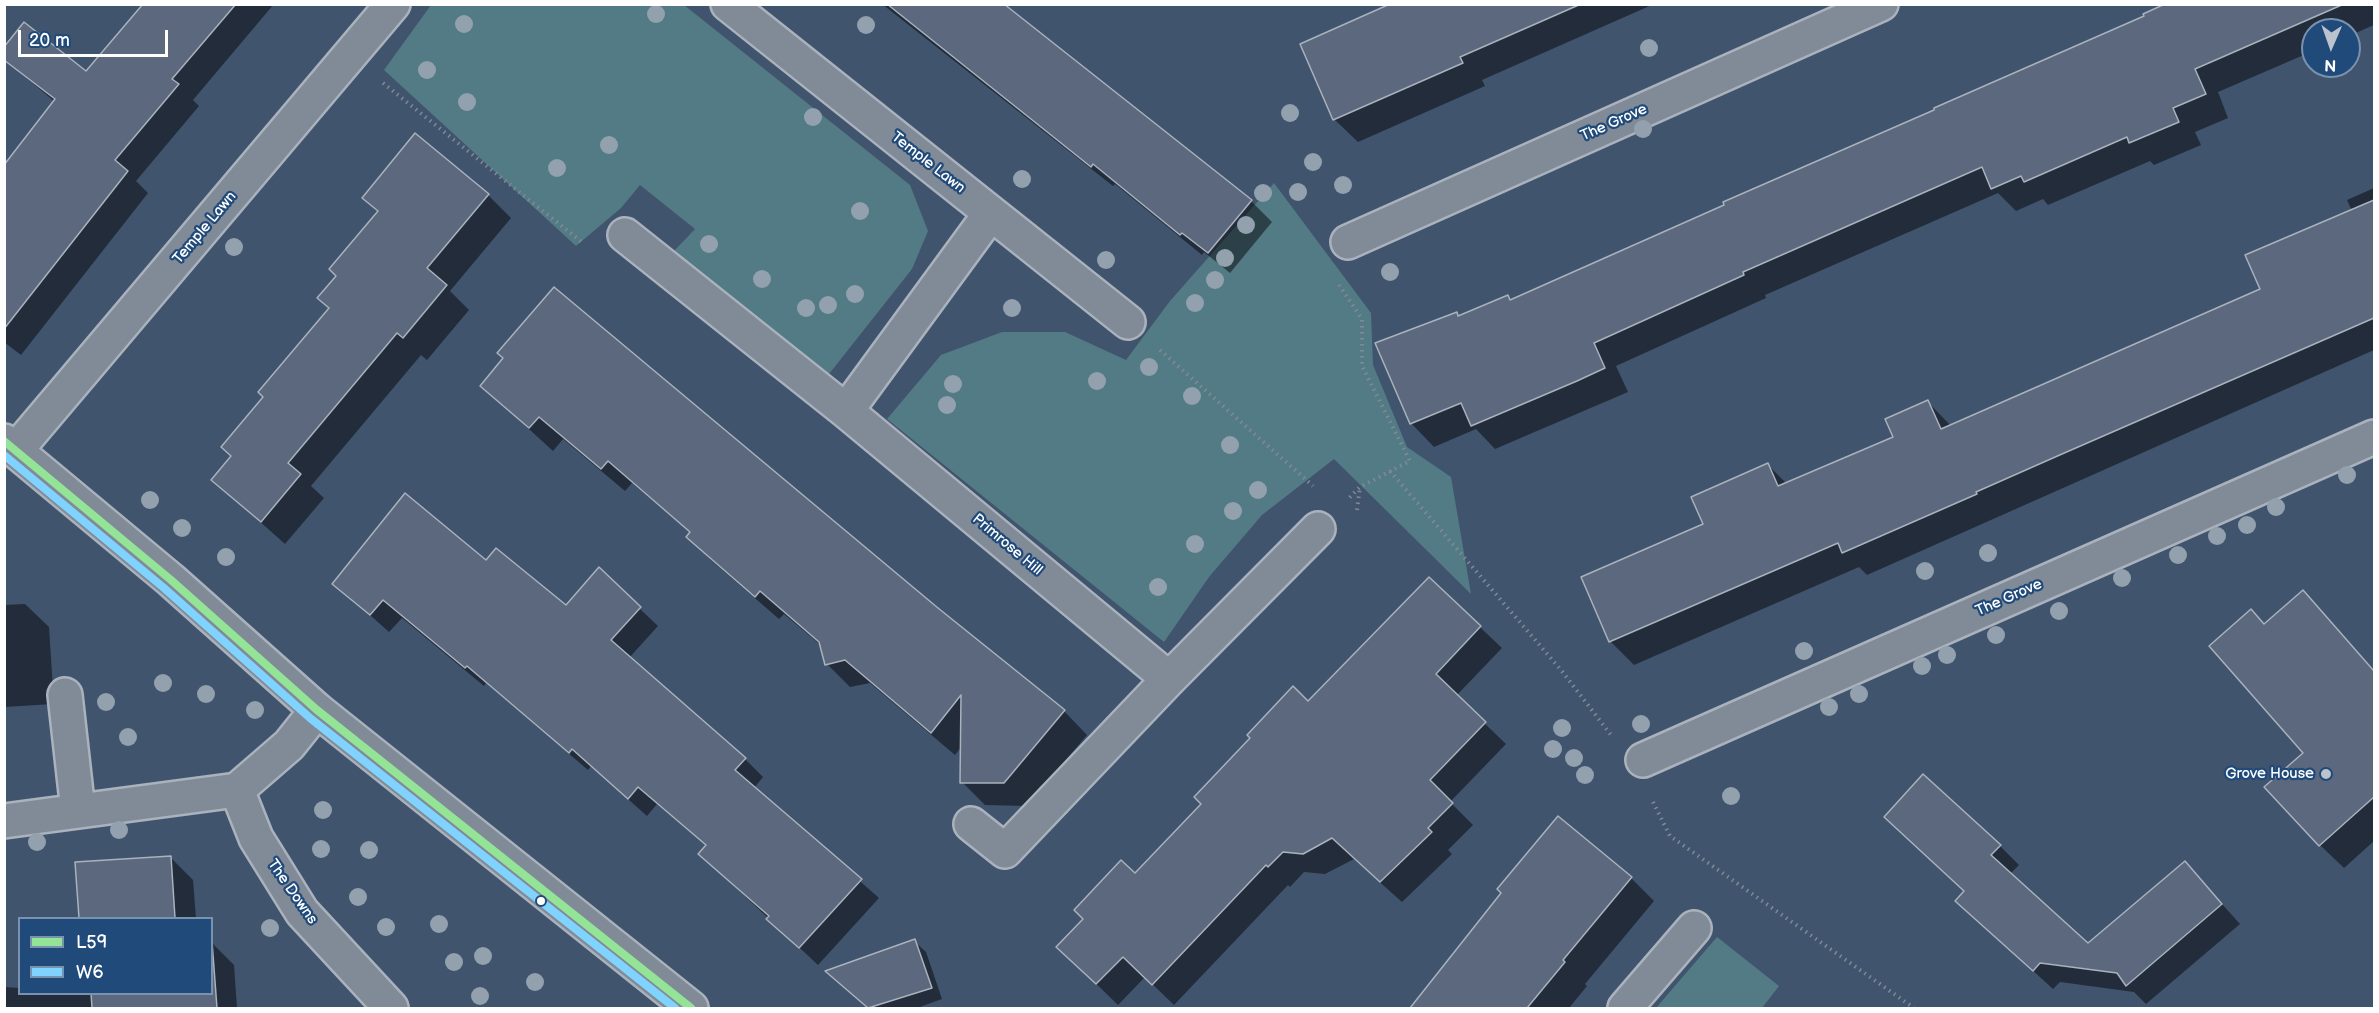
<!DOCTYPE html>
<style>
body{margin:0}
#map{position:relative;width:2379px;height:1013px;overflow:hidden;background:#40546d;font-family:"Balsamiq Sans",sans-serif}
canvas{display:block}
.frame{position:absolute;inset:0;border:6px solid #fff;pointer-events:none}
.legend{position:absolute;left:18px;top:917px;width:195px;height:78px;box-sizing:border-box;background:#1f4a7a;border:2px solid #7992af;margin:0;padding:8px 10px;list-style:none;font-size:18px;color:#fff}
.legend li{display:flex;align-items:center;gap:12px;height:30px}
.legend b{width:30px;border:2px solid #7992af}
.north{position:absolute;left:2301px;top:18px;width:60px;height:60px;box-sizing:border-box;background:#1f4a7a;border:2px solid #7992af;border-radius:50%;rotate:182deg;font-size:16px;font-weight:700;line-height:24px;text-align:center;color:#fff}
.north::after{content:'';display:block;margin:auto;width:21px;height:27px;background:#bcc3cc;clip-path:polygon(50% 0,100% 100%,50% 72%,0 100%)}
.scale{position:absolute;left:18px;top:30px;width:150px;height:27px;box-sizing:border-box;border:3px solid #fff;border-top:0;padding-left:8px;font-size:18px;line-height:21px;white-space:nowrap;color:#fff;-webkit-text-stroke:4px #1f4a7a;paint-order:stroke}
</style>
<div id="map">
<canvas width="2379" height="1013"></canvas>
<div class="frame"></div>
<ul class="legend">
<li><b style="height:8px;background:#94e497"></b>L59</li>
<li><b style="height:8px;background:#80d3ff"></b>W6</li>
</ul>
<div class="north">N</div>
<div class="scale">20 m</div>
</div>
<script>
const c = document.querySelector('canvas').getContext('2d');
c.lineJoin = 'round';
function fillPath(path, color) { c.fillStyle = color; c.fill(path, 'evenodd'); }
function trace(path, color, width, dash) { c.strokeStyle = color; c.lineWidth = width; c.lineCap = dash ? 'butt' : 'round'; c.setLineDash(dash || []); c.stroke(path); }
function label(font, color, halo, rows, align = 'center') {
  c.font = font + ' "Balsamiq Sans",sans-serif'; c.lineWidth = 4.5; c.setLineDash([]); c.textBaseline = 'middle'; c.strokeStyle = halo; c.fillStyle = color; for (const [text, x, y, turn = 0] of rows) {
    c.save(); c.translate(x, y); c.rotate((+turn || 0) * Math.PI / 180); c.textAlign = isNaN(turn) ? turn : align; if (halo) c.strokeText(text, 0, 0); c.fillText(text, 0, 0); c.restore();
  }
}
fillPath(new Path2D(`
 M 431,5 L 684,5 L 910,185 L 928,231 L 912,269 L 829,374 L 674,251 L 695,229 L 640,185 L 621,208 L 576,246 L 384,70 Z
 M 1274,183 L 1371,313 L 1373,365 L 1407,447 L 1451,477 L 1471,594 L 1334,459 L 1262,515 L 1209,577 L 1164,642 L 887,419 L 941,355 L 1002,332 L 1065,332 L 1126,360 L 1170,301 Z
 M 1717,937 L 1779,986 L 1762,1008 L 1656,1008 Z`), '#537b85');
fillPath(new Path2D(`
 M 145,4 L 274,4 L 193,100 L 199,106 L 136,181 L 148,193 L 21,355 L 4,342 L 4,195 L 55,102 L 4,59 L 86,73 Z
 M 882,4 L 1001,4 L 1251,201 L 1272,222 L 1230,273 L 1204,252 L 1202,255 L 1115,184 L 1113,186 Z
 M 1386,4 L 1654,4 L 1482,80 L 1485,86 L 1358,142 L 1334,119 L 1388,7 Z
 M 2168,4 L 2374,4 L 2374,25 L 2349,36 L 2349,30 L 2313,30 L 2313,51 L 2218,92 L 2228,118 L 2195,132 L 2201,145 L 2154,165 L 2150,161 L 2048,205 L 2043,199 L 2016,211 L 1998,193 L 1765,295 L 1766,298 L 1616,366 L 1628,392 L 1495,449 L 1476,429 L 1434,447 L 1411,423 L 1457,314 L 1459,317 L 1507,297 L 1512,301 L 2146,17 Z
 M 2374,188 L 2374,350 L 1867,575 L 1859,567 L 1634,665 L 1611,642 L 1583,578 L 1705,525 L 1768,465 L 1787,484 L 1895,438 L 1927,401 L 1951,426 L 2262,290 L 2352,211 L 2347,200 Z
 M 488,195 L 511,218 L 450,291 L 469,310 L 427,360 L 421,355 L 311,486 L 324,498 L 285,544 L 213,480 L 232,456 L 265,397 L 330,309 L 319,298 L 337,276 L 379,213 L 364,198 Z
 M 482,386 L 937,609 L 1064,711 L 1087,735 L 1027,806 L 985,805 L 962,782 L 962,746 L 955,755 L 870,683 L 850,687 L 827,664 L 822,646 L 784,614 L 779,619 L 711,560 L 688,537 L 691,533 L 632,483 L 625,491 L 563,439 L 553,451 Z
 M 486,562 L 566,607 L 599,570 L 658,626 L 629,658 L 745,759 L 763,777 L 754,788 L 879,898 L 818,965 L 700,854 L 707,846 L 657,804 L 647,816 L 591,766 L 588,770 L 486,683 L 484,686 L 402,618 L 389,632 L 334,583 Z
 M 1429,579 L 1502,648 L 1456,696 L 1506,744 L 1450,802 L 1473,825 L 1448,850 L 1452,854 L 1402,902 L 1354,859 L 1325,874 L 1304,872 L 1290,887 L 1288,885 L 1174,1005 L 1145,977 L 1118,1005 L 1080,968 L 1135,875 Z
 M 2303,592 L 2374,670 L 2374,841 L 2344,868 L 2320,845 L 2305,753 L 2265,625 Z
 M 25,604 L 49,627 L 54,704 L 4,707 L 4,605 Z
 M 1886,817 L 2000,846 L 2019,865 L 2010,874 L 2088,945 L 2185,863 L 2240,924 L 2146,1004 L 2134,992 L 2060,982 L 2053,989 L 1957,901 L 1966,891 Z
 M 171,858 L 193,880 L 196,918 L 81,918 L 77,863 Z
 M 1631,878 L 1654,901 L 1585,984 L 1587,986 L 1569,1008 L 1410,1008 L 1503,893 Z
 M 914,941 L 926,952 L 942,999 L 917,1008 L 868,1008 L 839,982 Z
 M 212,943 L 234,965 L 237,1008 L 4,1008 L 4,987 L 20,988 L 20,994 L 212,994 Z`), '#0007');
const building = new Path2D(`
 M 143,4 L 236,4 L 172,79 L 179,84 L 115,160 L 128,171 L 4,329 L 4,165 L 55,99 L 4,60 L 4,47 L 24,22 L 86,71 Z
 M 887,4 L 1004,4 L 1252,200 L 1208,253 L 1182,233 L 1180,235 L 1093,164 L 1091,167 Z
 M 1390,4 L 1581,4 L 1460,57 L 1463,63 L 1333,120 L 1300,44 Z
 M 2165,4 L 2344,4 L 2195,69 L 2206,94 L 2173,108 L 2179,122 L 2129,143 L 2127,137 L 2024,182 L 2021,176 L 1991,189 L 1982,167 L 1743,272 L 1744,275 L 1594,343 L 1605,368 L 1577,381 L 1471,426 L 1461,403 L 1410,424 L 1375,343 L 1457,312 L 1458,316 L 1508,295 L 1510,300 L 1724,205 L 1723,202 L 1934,110 L 1934,108 L 2144,16 L 2143,14 Z
 M 415,133 L 489,194 L 427,268 L 447,285 L 403,338 L 397,333 L 288,463 L 301,474 L 261,522 L 211,480 L 231,456 L 221,447 L 263,397 L 258,392 L 329,308 L 317,298 L 336,276 L 329,269 L 378,211 L 362,198 Z
 M 2374,200 L 2374,318 L 2062,454 L 1976,492 L 1977,494 L 1842,553 L 1838,543 L 1609,642 L 1581,577 L 1703,524 L 1691,497 L 1768,463 L 1778,486 L 1893,437 L 1885,419 L 1928,400 L 1941,429 L 2260,289 L 2245,255 Z
 M 554,287 L 938,608 L 1065,710 L 1004,783 L 960,783 L 961,695 L 931,733 L 845,660 L 825,665 L 819,642 L 760,591 L 755,597 L 686,537 L 690,532 L 608,461 L 601,469 L 539,417 L 529,428 L 480,386 L 503,358 L 497,353 Z
 M 405,493 L 486,560 L 496,548 L 566,605 L 599,567 L 641,607 L 611,640 L 746,758 L 735,770 L 862,879 L 799,948 L 766,919 L 769,916 L 698,854 L 706,845 L 638,787 L 628,799 L 572,749 L 569,753 L 467,666 L 465,668 L 383,600 L 370,615 L 332,584 Z
 M 1429,577 L 1481,626 L 1436,674 L 1486,722 L 1430,780 L 1453,803 L 1428,828 L 1432,832 L 1380,882 L 1332,838 L 1303,854 L 1283,852 L 1268,867 L 1266,865 L 1152,985 L 1123,957 L 1096,984 L 1056,947 L 1083,919 L 1074,910 L 1121,860 L 1135,873 L 1201,804 L 1194,797 L 1250,738 L 1247,735 L 1293,686 L 1308,701 Z
 M 2303,590 L 2374,671 L 2374,797 L 2319,846 L 2264,787 L 2303,753 L 2209,646 L 2251,609 L 2264,624 Z
 M 1923,774 L 2001,845 L 1991,855 L 2088,943 L 2185,861 L 2222,904 L 2126,986 L 2117,973 L 2040,963 L 2033,971 L 1955,901 L 1964,891 L 1884,817 Z
 M 1558,816 L 1632,877 L 1563,960 L 1565,962 L 1527,1008 L 1410,1008 L 1501,893 L 1497,889 Z
 M 171,856 L 175,918 L 79,918 L 75,862 Z
 M 915,939 L 932,988 L 868,1008 L 825,971 Z
 M 212,941 L 217,1008 L 92,1008 L 91,993 L 212,993 Z`);
fillPath(building, '#5c687d');
trace(building, '#a9b2bd', 1.5);
const minor = new Path2D(`
 M 728,4 L 1128,322
 M 625,235 L 846,411 L 1169,679
 M 1348,242 L 1881,4
 M 846,411 L 991,213
 M 16,450 L 393,4
 M 65,695 L 78,811
 M 1643,760 L 2374,437
 M 237,790 L 256,838 L 302,912 L 391,1008
 M 4,821 L 237,790 L 289,745 L 317,710
 M 971,824 L 1005,851 L 1169,679 L 1318,529
 M 1625,1008 L 1694,928`);
const secondary = new Path2D(`
 M 4,441 L 171,580 L 317,710 L 691,1008`);
trace(minor, '#a9b2bd', 38);
trace(secondary, '#a9b2bd', 38);
trace(new Path2D(`
 M 383,83 L 583,243
 M 1339,285 L 1362,319 L 1362,366 L 1410,461 L 1360,487 L 1348,499
 M 1160,350 L 1313,486
 M 1390,471 L 1561,670 L 1611,735
 M 1357,510 L 1360,487
 M 1653,802 L 1670,836 L 1914,1008`), '#808a96', 4, [1.5, 4.5]);
trace(minor, '#818b97', 33);
trace(secondary, '#818b97', 33);
trace(new Path2D(`
 M 4,441 L 171,580 L 317,710 L 691,1008`), '#94e497', 8);
trace(new Path2D(`
 M 4,455 L 164,588 L 310,718 L 675,1008`), '#80d3ff', 8);
c.fillStyle = '#92a1ad';
for (const [x, y] of [
 [656,14],
 [464,24],
 [866,25],
 [1649,48],
 [427,70],
 [467,102],
 [1290,113],
 [813,117],
 [1643,129],
 [609,145],
 [1313,162],
 [557,168],
 [1022,179],
 [1343,185],
 [1298,192],
 [1263,193],
 [860,211],
 [1246,225],
 [709,244],
 [234,247],
 [1225,258],
 [1106,260],
 [1390,272],
 [762,279],
 [1215,280],
 [855,294],
 [1195,303],
 [828,305],
 [806,308],
 [1012,308],
 [1149,367],
 [1097,381],
 [953,384],
 [1192,396],
 [947,405],
 [1230,445],
 [2347,475],
 [1258,490],
 [150,500],
 [2276,507],
 [1233,511],
 [2247,525],
 [182,528],
 [2217,536],
 [1195,544],
 [1988,553],
 [2178,555],
 [226,557],
 [1925,571],
 [2122,578],
 [1158,587],
 [2059,611],
 [1996,635],
 [1804,651],
 [1947,655],
 [1922,666],
 [163,683],
 [206,694],
 [1859,694],
 [106,702],
 [1829,707],
 [255,710],
 [1641,724],
 [1562,728],
 [128,737],
 [1553,749],
 [1574,758],
 [1585,775],
 [1731,796],
 [323,810],
 [119,830],
 [37,842],
 [321,849],
 [369,850],
 [358,897],
 [439,924],
 [386,927],
 [270,928],
 [483,956],
 [454,962],
 [535,982],
 [480,996]
]) { c.beginPath(); c.arc(x, y, 9, 0, 2 * Math.PI); c.fill(); }
for (const [x, y, r, color] of [
 [2326,774,6,"#bcc3cc"],
 [541,901,5,"#fff"]
]) { const dot = new Path2D(); dot.arc(x, y, r, 0, 2 * Math.PI); c.fillStyle = color; c.fill(dot); trace(dot, '#1f4a7a', 2); }
label('15px', '#fff', '#1f4a7a', [
 ["The Grove",1614,123,-24],
 ["Temple Lawn",928,163,38],
 ["Temple Lawn",205,228,-50],
 ["Primrose Hill",1007,545,40],
 ["The Grove",2009,598,-24],
 ["The Downs",292,892,55]
]);
label('15px', '#fff', '#1f4a7a', [
 ["Grove House",2314,774]
], 'right');
</script>
